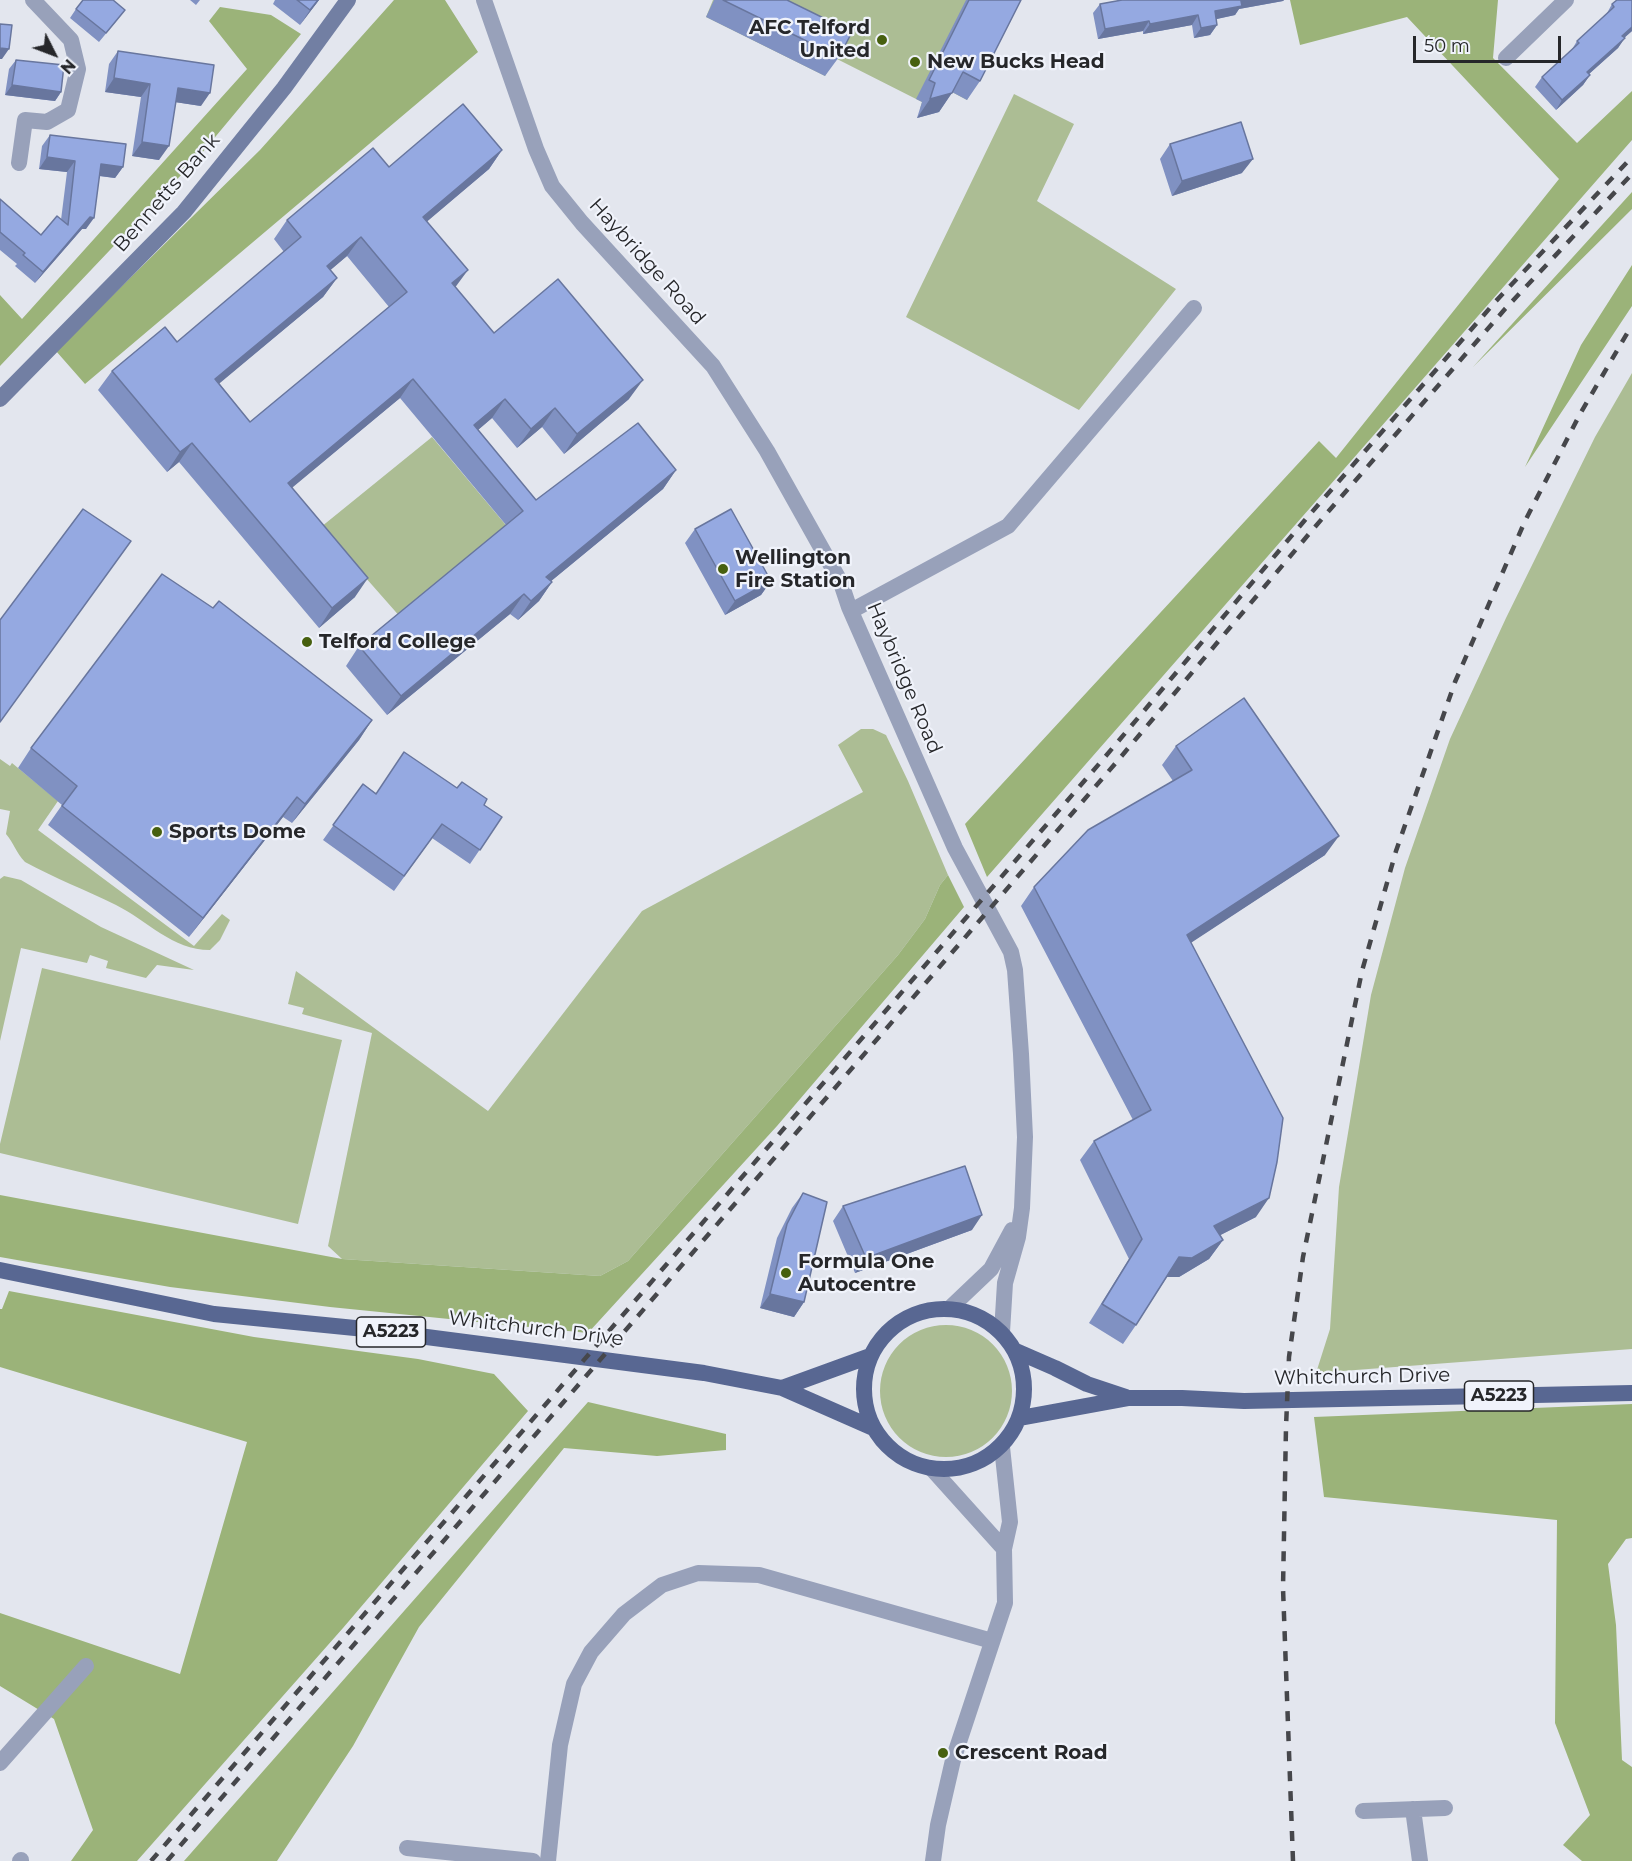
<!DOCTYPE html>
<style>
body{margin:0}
#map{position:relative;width:1632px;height:1861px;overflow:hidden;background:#e3e6ee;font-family:Montserrat,sans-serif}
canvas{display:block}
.north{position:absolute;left:24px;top:24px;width:60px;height:60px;-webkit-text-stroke:4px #f0f3fb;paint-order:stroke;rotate:132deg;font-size:16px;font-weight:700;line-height:24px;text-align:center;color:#26272a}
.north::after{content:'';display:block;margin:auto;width:21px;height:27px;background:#26272a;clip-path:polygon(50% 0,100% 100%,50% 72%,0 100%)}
.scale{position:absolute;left:1413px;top:36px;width:148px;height:27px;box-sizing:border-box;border:3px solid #26272a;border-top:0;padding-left:8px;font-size:18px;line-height:21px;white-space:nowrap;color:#26272a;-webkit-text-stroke:4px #f0f3fb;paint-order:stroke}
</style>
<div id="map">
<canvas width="1632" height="1861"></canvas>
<div class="north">N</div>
<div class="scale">50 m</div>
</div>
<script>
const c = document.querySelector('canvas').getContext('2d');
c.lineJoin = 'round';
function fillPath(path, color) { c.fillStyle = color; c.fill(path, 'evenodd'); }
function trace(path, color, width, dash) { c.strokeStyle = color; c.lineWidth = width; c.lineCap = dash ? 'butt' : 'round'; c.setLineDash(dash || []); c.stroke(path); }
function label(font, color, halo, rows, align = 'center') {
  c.font = font + ' Montserrat,sans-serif'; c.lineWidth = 4.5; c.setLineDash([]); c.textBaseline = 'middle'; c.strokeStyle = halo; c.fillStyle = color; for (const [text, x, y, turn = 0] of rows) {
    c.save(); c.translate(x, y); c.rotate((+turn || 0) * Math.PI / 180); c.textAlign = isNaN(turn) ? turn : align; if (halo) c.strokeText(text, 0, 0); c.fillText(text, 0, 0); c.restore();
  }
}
fillPath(new Path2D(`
 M 713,0 L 1017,0 L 967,100 L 950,91 L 924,116 L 920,109 L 922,102 L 835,58 L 825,76 L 706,17 Z
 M 1014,94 L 1074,124 L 1037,201 L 1176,289 L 1079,410 L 906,317 Z
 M 1632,373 L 1632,1349 L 1316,1373 L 1330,1329 L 1339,1187 L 1371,995 L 1405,868 L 1450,739 L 1506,618 L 1595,437 Z
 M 432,437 L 510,530 L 402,619 L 321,527 Z
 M 861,729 L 873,729 L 886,735 L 908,781 L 948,875 L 940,885 L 925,919 L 898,955 L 628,1261 L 600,1276 L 342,1259 L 328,1246 L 372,1033 L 302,1014 L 304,1008 L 288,1004 L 296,971 L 488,1111 L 642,911 L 863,792 L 838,745 Z
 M 0,759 L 10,766 L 12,763 L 58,801 L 38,830 L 194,946 L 222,914 L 230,920 L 220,940 L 210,950 C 172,950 148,921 116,905 C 86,890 54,878 25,862 C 16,853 14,843 6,834 L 10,811 L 0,809 Z
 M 4,876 L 21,880 L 101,927 L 194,970 L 157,965 L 146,978 L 106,968 L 108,961 L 90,955 L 87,963 L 21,948 L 0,1041 L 0,879 Z
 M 42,968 L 342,1040 L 298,1224 L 0,1153 L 0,1144 Z
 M880 1391a66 66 0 1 1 132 0a66 66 0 1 1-132 0Z`), '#acbd94');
fillPath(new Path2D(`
 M 394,0 L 445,0 L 478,52 L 85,384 L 56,351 L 260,150 Z
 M 1290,0 L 1498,0 L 1493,58 L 1577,143 L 1632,91 L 1632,140 L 987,877 L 965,824 L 1319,441 L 1336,458 L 1559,179 L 1407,17 L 1300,45 Z
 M 220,7 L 271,15 L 301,34 L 201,154 L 0,366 L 0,295 L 22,319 L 247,69 L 209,21 Z
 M 1632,192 L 1632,209 L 1473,367 Z
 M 1632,265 L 1632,306 L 1525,467 L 1581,345 Z
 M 948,875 L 964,907 L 777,1126 L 588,1333 L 330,1307 L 170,1287 L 0,1257 L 0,1195 L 342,1259 L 600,1276 L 628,1261 L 898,955 L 925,919 L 940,885 Z
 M 9,1291 L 254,1337 L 418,1359 L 494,1374 L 528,1411 L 343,1628 L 137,1861 L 71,1861 L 93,1830 L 54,1719 L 0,1686 L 0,1613 L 180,1674 L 247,1442 L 0,1367 L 0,1309 L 2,1309 Z
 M 588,1402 L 726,1434 L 726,1450 L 657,1456 L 564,1448 L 419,1627 L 353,1746 L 277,1861 L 184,1861 Z
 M 1632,1404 L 1632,1538 L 1626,1539 L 1608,1564 L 1616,1625 L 1622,1760 L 1632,1767 L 1632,1861 L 1582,1861 L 1563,1845 L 1590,1815 L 1555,1723 L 1557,1520 L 1324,1497 L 1314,1417 Z`), '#9bb379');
trace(new Path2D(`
 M 484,0 L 536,149 L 552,186 L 582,223 L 713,366 L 767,451 L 841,583 L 849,607 L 955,848 L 1011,952 L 1015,970 L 1021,1054 L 1025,1137 L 1022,1208 L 1018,1237 L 1005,1283 L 1002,1332
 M 1506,58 L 1566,0
 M 19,163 L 25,120 L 47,122 L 68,110 L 78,69 L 71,40 L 33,0
 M 851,611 L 1008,526 L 1194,308
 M 950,1308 L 991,1269 L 1012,1230
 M 0,1763 L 86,1666
 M 1413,1809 L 1420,1861
 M 1363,1811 L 1445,1808
 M 407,1848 L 533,1861
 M 20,1861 L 21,1860
 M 548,1861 L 560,1745 L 574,1684 L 591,1652 L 624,1614 L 662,1585 L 698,1573 L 759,1575 L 992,1641`), '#98a1ba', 16);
trace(new Path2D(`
 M 932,1469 L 1004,1549
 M 933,1861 L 938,1825 L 953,1760 L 1005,1603 L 1004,1549 L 1010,1522 L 1002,1447`), '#98a1ba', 16);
trace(new Path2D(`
 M 0,399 L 184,212 L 284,88 L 348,0`), '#727fa3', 16);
trace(new Path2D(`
 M 0,1270 L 214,1314 L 365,1329 L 704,1373 L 782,1388 L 873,1428
 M864 1389a80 80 0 1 1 160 0a80 80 0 1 1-160 0Z
 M 1016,1351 L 1055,1368 L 1087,1384 L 1126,1397
 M 782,1388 L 870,1356
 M 1020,1418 L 1129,1398 L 1182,1398 L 1244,1401 L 1632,1393`), '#586792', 16);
trace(new Path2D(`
 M 151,1861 L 1105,757 L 1305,520 L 1496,301 L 1632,157
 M 167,1861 L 1114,765 L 1314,528 L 1505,309 L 1632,174
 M 1293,1861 L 1283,1588 L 1286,1427 L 1289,1357 L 1303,1257 L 1362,971 L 1396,851 L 1455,682 L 1525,521 L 1580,414 L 1632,325`), '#46474b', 4.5, [10, 10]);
fillPath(new Path2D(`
 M 190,0 L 200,0 L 196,5 Z
 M 275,0 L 319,0 L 300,25 L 273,4 Z
 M 714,0 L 787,0 L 839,57 L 825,76 L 706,17 Z
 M 966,0 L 1021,0 L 980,81 L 967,100 L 952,92 L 939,112 L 917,118 L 922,102 L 916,99 Z
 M 1122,0 L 1284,0 L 1283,1 L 1239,9 L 1235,15 L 1216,19 L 1217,25 L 1210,35 L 1194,38 L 1192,25 L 1143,34 L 1143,31 L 1098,39 L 1093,13 L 1100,4 Z
 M 1632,0 L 1632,31 L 1624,38 L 1618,48 L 1589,74 L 1590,75 L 1583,85 L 1556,110 L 1535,87 L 1542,77 L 1571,51 L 1577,41 L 1606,15 L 1612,4 Z
 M 76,9 L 118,19 L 99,42 L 70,18 Z
 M 118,51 L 201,106 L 175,102 L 159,160 L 132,156 L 141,97 L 105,92 L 109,64 Z
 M 16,60 L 61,92 L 55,101 L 5,95 L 9,69 Z
 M 50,135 L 123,167 L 115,178 L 99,176 L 86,229 L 82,229 L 35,283 L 15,266 L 17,264 L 0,250 L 0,199 L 41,235 L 61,220 L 67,172 L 39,169 L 42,146 Z
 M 1170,144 L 1242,173 L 1172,196 L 1160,159 Z
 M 502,150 L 489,169 L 427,221 L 455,287 L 494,333 L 629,399 L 564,454 L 542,427 L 517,448 L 492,418 L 478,430 L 536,500 L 676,470 L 663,489 L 551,581 L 552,582 L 539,601 L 518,620 L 510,614 L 387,715 L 346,666 L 359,646 L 506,525 L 400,398 L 292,487 L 355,597 L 319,628 L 179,462 L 167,472 L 98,390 L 112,371 L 177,342 L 284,252 L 274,239 L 287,220 L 389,167 ZM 347,256 L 389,307 L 250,422 L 219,383 L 323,297 L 337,278 L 330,270 Z
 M 695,529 L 771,581 L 761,595 L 725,615 L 685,543 Z
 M 372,720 L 359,740 L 292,823 L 283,817 L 189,937 L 48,825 L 62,805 L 18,768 L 31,748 Z
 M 1176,746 L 1325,855 L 1191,942 L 1256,1217 L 1220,1235 L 1223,1240 L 1209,1259 L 1179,1277 L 1167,1277 L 1136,1325 L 1123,1344 L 1089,1323 L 1129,1259 L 1080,1160 L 1094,1141 L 1133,1120 L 1021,906 L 1034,887 L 1173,781 L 1162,765 Z
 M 363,784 L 376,793 L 457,788 L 502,817 L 470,864 L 432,838 L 394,891 L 323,840 Z
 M 803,1193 L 804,1302 L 794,1317 L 760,1308 L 777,1238 L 792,1208 Z
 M 843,1206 L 972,1230 L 855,1273 L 833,1221 Z`), '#8091c2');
fillPath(new Path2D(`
 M 318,0 L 319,0 L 300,25 L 310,10 Z
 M 1244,0 L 1284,0 L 1283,1 L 1239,9 L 1235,15 L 1208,21 L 1215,11 Z
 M 1198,15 L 1192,25 L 1143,34 L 1150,24 Z
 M 1149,21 L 1143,31 L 1098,39 L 1105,29 Z
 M 1217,25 L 1210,35 L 1194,38 L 1201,28 Z
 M 1632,27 L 1632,31 L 1616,45 L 1622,36 Z
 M 1625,38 L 1618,48 L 1580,82 L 1587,72 Z
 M 0,48 L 9,49 L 2,59 L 0,59 Z
 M 1590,75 L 1583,85 L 1556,110 L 1562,100 Z
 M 114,78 L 150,84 L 141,97 L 105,92 Z
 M 12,85 L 61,92 L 55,101 L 5,95 Z
 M 178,88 L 210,93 L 201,106 L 168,101 Z
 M 952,93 L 939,112 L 917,118 L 930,99 Z
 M 142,142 L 169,146 L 159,160 L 132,156 Z
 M 502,150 L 489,169 L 410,236 L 423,217 Z
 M 47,157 L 75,161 L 67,172 L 39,169 Z
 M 1253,159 L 1242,173 L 1172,196 L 1182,181 Z
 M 101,164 L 123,167 L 115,178 L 93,175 Z
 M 90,217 L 94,218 L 86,229 L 82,229 L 35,283 L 43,272 Z
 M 361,237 L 347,256 L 313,285 L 327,266 Z
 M 468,270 L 454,289 L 452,283 Z
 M 337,278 L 323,297 L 202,398 L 215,379 Z
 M 413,379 L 400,398 L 275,502 L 288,483 Z
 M 643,380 L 629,399 L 564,454 L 577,434 Z
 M 505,399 L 492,418 L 465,441 L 474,425 Z
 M 555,408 L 542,427 L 517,448 L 531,429 Z
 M 192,443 L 179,462 L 167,472 L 180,452 Z
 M 676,470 L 663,489 L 533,596 L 546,577 Z
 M 368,578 L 355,597 L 319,628 L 332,608 Z
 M 771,581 L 761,595 L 725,615 L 735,601 Z
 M 552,582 L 539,601 L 518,620 L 531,601 Z
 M 524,594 L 510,614 L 387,715 L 401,696 Z
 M 372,720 L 359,740 L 292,823 L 305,804 Z
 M 297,797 L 283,817 L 189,937 L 203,918 Z
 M 1339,836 L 1325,855 L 1174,954 L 1187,935 Z
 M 1269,1198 L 1256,1217 L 1201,1245 L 1214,1226 Z
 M 982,1215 L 972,1230 L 855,1273 L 866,1258 Z
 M 1223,1240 L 1209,1259 L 1179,1277 L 1165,1277 L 1179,1257 Z
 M 770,1294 L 804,1302 L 794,1317 L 760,1308 Z`), '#68769e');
const building = new Path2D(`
 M 83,0 L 113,0 L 125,10 L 106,33 L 76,9 Z
 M 297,0 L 318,0 L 310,10 Z
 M 723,0 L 787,0 L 852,32 L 839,57 Z
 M 969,0 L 1021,0 L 980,81 L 963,72 L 952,93 L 930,99 L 935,83 L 929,80 Z
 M 1122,0 L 1244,0 L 1241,1 L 1242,6 L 1215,11 L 1217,25 L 1201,28 L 1198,15 L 1150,24 L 1149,21 L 1105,29 L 1100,4 Z
 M 1617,0 L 1632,0 L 1632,27 L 1622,36 L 1625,38 L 1587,72 L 1590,75 L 1562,100 L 1542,77 L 1579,43 L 1577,41 L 1614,7 L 1612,4 Z
 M 0,24 L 12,25 L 9,49 L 0,48 Z
 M 118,51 L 214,65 L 210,93 L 178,88 L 169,146 L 142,142 L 150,84 L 114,78 Z
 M 16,60 L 64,65 L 61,92 L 12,85 Z
 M 463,104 L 502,150 L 423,217 L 468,270 L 452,283 L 494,333 L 558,279 L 643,380 L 577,434 L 555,408 L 531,429 L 505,399 L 474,425 L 536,500 L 638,423 L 676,470 L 546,577 L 552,582 L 531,601 L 524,594 L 401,696 L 359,646 L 523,511 L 413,379 L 288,483 L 368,578 L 332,608 L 192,443 L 180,452 L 112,371 L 165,327 L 177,342 L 301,237 L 287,220 L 373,148 L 389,167 ZM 361,237 L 407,292 L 250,422 L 215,379 L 337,278 L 327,266 Z
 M 1241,122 L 1253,159 L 1182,181 L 1170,144 Z
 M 50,135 L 126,144 L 123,167 L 101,164 L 94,218 L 90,217 L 43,272 L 23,255 L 25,253 L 0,232 L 0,199 L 41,235 L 57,216 L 68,225 L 75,161 L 47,157 Z
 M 83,509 L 131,541 L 0,722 L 0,620 Z
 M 731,509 L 771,581 L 735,601 L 695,529 Z
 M 162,574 L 213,608 L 219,601 L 372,720 L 305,804 L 297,797 L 203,918 L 62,806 L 77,786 L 31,748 Z
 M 1244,698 L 1339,836 L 1187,935 L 1283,1118 L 1277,1162 L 1269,1198 L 1214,1226 L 1223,1240 L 1192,1258 L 1179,1257 L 1136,1325 L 1102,1304 L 1142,1239 L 1094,1141 L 1151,1110 L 1034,887 L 1088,830 L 1192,770 L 1176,746 Z
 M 404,752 L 457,788 L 462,782 L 487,799 L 484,805 L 502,817 L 480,850 L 442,824 L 404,876 L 333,825 L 363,784 L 376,794 Z
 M 965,1166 L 982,1215 L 866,1258 L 843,1206 Z
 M 803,1193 L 827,1202 L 804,1302 L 770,1294 L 787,1224 Z`);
fillPath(building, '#95a9e1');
trace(building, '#68769e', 1.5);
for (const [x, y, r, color] of [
 [882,40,6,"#47600f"],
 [915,62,6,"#47600f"],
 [723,569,6,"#47600f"],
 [307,642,6,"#47600f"],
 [157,832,6,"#47600f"],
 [786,1273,6,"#47600f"],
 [943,1753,6,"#47600f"]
]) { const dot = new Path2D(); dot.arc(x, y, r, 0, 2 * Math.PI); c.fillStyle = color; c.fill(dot); trace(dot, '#f0f3fb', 2); }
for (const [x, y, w] of [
 [391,1332,69],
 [1499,1396,69]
]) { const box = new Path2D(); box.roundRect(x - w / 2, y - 15, w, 30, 4.5); c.fillStyle = '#f0f3fb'; c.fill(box); trace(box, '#26272a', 1.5); }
label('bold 18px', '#26272a', null, [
 ["A5223",391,1332],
 ["A5223",1499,1396]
]);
label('bold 20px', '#26272a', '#f0f3fb', [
 ["AFC Telford",870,28,"right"],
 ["United",870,51,"right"],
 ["New Bucks Head",927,62],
 ["Wellington",735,558],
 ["Fire Station",735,581],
 ["Telford College",319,642],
 ["Sports Dome",169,832],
 ["Formula One",798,1262],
 ["Autocentre",798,1285],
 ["Crescent Road",955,1753]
], 'left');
label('20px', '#26272a', '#f0f3fb', [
 ["Bennetts Bank",167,193,-49],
 ["Haybridge Road",647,262,48],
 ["Haybridge Road",904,678,67],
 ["Whitchurch Drive",536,1329,7],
 ["Whitchurch Drive",1362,1377,-1]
]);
</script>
